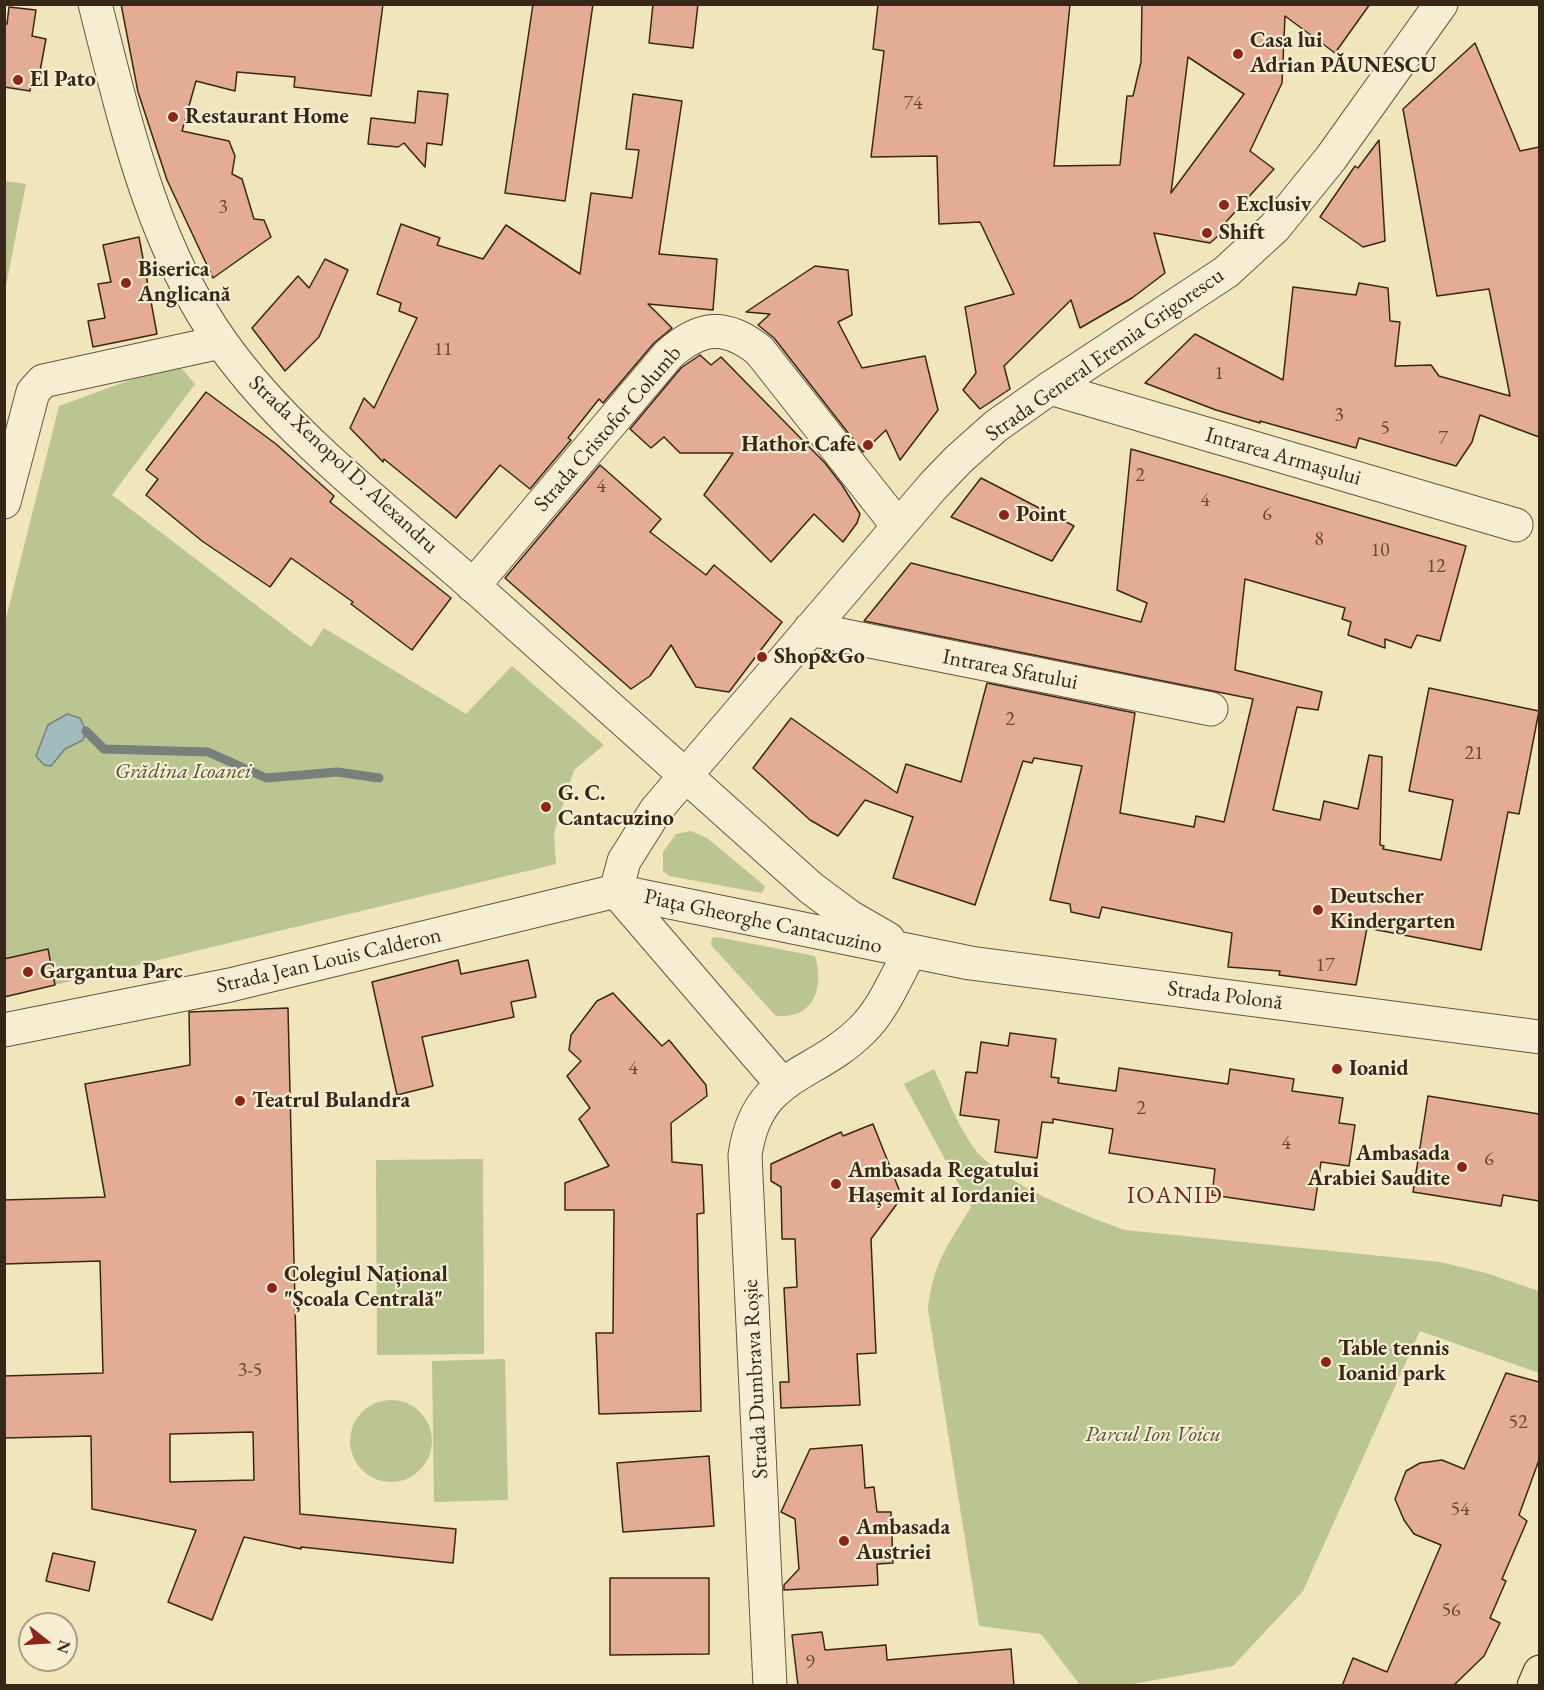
<!DOCTYPE html>
<meta charset="utf-8">
<style>
body{margin:0}
#map{position:relative;width:1544px;height:1690px;overflow:hidden;background:#f1e5bc;font-family:"EB Garamond",serif}
canvas{display:block}
.frame{position:absolute;inset:0;border:6px solid #382716;pointer-events:none}
.north{position:absolute;left:18px;top:1612px;width:60px;height:60px;box-sizing:border-box;background:#f6eed3;border:2px solid #aa9e87;border-radius:50%;rotate:107deg;font-size:16px;font-weight:700;line-height:24px;text-align:center;color:#382716}
.north::after{content:'';display:block;margin:auto;width:21px;height:27px;background:#8f2418;clip-path:polygon(50% 0,100% 100%,50% 72%,0 100%)}
</style>
<div id="map">
<canvas width="1544" height="1690"></canvas>
<div class="frame"></div>
<div class="north">N</div>
</div>
<script>
const c = document.querySelector('canvas').getContext('2d');
c.lineJoin = 'round';
function fillPath(path, color) { c.fillStyle = color; c.fill(path, 'evenodd'); }
function trace(path, color, width, dash) { c.strokeStyle = color; c.lineWidth = width; c.lineCap = dash ? 'butt' : 'round'; c.setLineDash(dash || []); c.stroke(path); }
function label(font, color, halo, rows, align = 'center') {
  c.font = font + ' "EB Garamond",serif'; c.lineWidth = 4.5; c.setLineDash([]); c.textBaseline = 'middle'; c.strokeStyle = halo; c.fillStyle = color; for (const [text, x, y, turn = 0] of rows) {
    c.save(); c.translate(x, y); c.rotate((+turn || 0) * Math.PI / 180); c.textAlign = isNaN(turn) ? turn : align; if (halo) c.strokeText(text, 0, 0); c.fillText(text, 0, 0); c.restore();
  }
}
fillPath(new Path2D(`
 M 5,181 L 26,184 L 5,291 L 4,181 Z
 M 177,363 L 195,384 L 112,495 L 311,647 L 324,628 L 466,714 L 512,666 L 604,745 L 574,770 L 554,833 L 556,864 L 5,997 L 5,622 L 59,406 Z
 M 691,831 L 707,838 L 765,886 L 762,893 L 669,876 L 663,871 L 663,852 L 676,834 Z
 M 717,937 L 815,956 C 824,987 815,1019 776,1016 L 711,945 L 712,938 Z
 M 934,1069 C 946,1094 957,1124 973,1147 C 998,1182 1085,1216 1125,1230 L 1440,1262 L 1486,1273 L 1539,1291 L 1539,1373 L 1420,1331 L 1303,1591 L 1233,1666 L 1127,1685 L 1080,1685 L 1041,1634 L 979,1626 L 928,1309 C 933,1263 948,1245 971,1207 L 904,1084 Z
 M 483,1159 L 484,1354 L 377,1355 L 376,1160 Z
 M 505,1359 L 508,1500 L 434,1502 L 432,1361 Z
 M350 1441a41 41 0 1 1 82 0a41 41 0 1 1-82 0Z`), '#bac591');
const water = new Path2D(`
 M 67,714 L 80,718 L 86,731 L 83,740 L 65,749 L 51,766 L 44,765 L 36,756 L 48,725 Z`);
fillPath(water, '#a1bcbd');
trace(water, '#77807a', 1.5);
trace(new Path2D(`
 M 86,731 L 104,749 L 208,752 L 266,778 L 337,772 L 379,778`), '#77807a', 9);
const building = new Path2D(`
 M 121,4 L 383,4 L 371,96 L 294,87 L 295,77 L 237,72 L 235,91 L 196,81 L 182,131 L 229,141 L 235,156 L 232,174 L 242,179 L 254,219 L 264,220 L 271,237 L 213,278 L 167,180 L 138,92 Z
 M 533,4 L 593,4 L 565,201 L 505,193 Z
 M 653,4 L 698,4 L 693,48 L 649,43 Z
 M 878,4 L 1070,4 L 1054,166 L 1120,165 L 1127,96 L 1133,96 L 1141,62 L 1142,4 L 1370,4 L 1335,53 L 1285,16 L 1282,83 L 1250,151 L 1274,169 L 1225,223 L 1231,225 L 1210,243 L 1154,233 L 1165,273 L 1132,298 L 1080,328 L 1071,300 L 1004,366 L 1010,389 L 980,409 L 963,390 L 976,373 L 965,307 L 1014,294 L 980,222 L 939,224 L 937,156 L 871,157 L 884,51 L 873,49 ZM 1188,57 L 1244,94 L 1171,193 Z
 M 9,7 L 36,10 L 32,36 L 46,39 L 40,71 L 34,70 L 30,91 L 4,87 L 4,23 L 7,24 Z
 M 1475,43 L 1520,151 L 1539,147 L 1539,437 L 1480,415 L 1472,442 L 1456,466 L 1359,438 L 1356,448 L 1260,421 L 1260,423 L 1216,410 L 1145,383 L 1195,334 L 1283,380 L 1293,287 L 1356,295 L 1359,283 L 1388,288 L 1390,321 L 1400,322 L 1395,366 L 1431,365 L 1439,376 L 1510,396 L 1489,289 L 1437,296 L 1403,109 Z
 M 418,91 L 448,94 L 442,145 L 427,143 L 425,167 L 404,143 L 398,147 L 368,144 L 371,118 L 415,123 Z
 M 633,94 L 682,101 L 659,254 L 717,259 L 713,310 L 648,304 L 672,328 L 654,343 L 603,403 L 599,399 L 568,438 L 571,440 L 530,489 L 500,465 L 456,518 L 384,459 L 383,462 L 350,428 L 364,398 L 374,408 L 417,318 L 399,311 L 401,303 L 377,294 L 401,224 L 440,238 L 437,245 L 483,259 L 506,225 L 580,274 L 591,193 L 632,198 L 639,150 L 626,149 Z
 M 1379,140 L 1385,241 L 1363,247 L 1320,217 L 1355,166 L 1358,168 Z
 M 139,237 L 157,334 L 93,347 L 88,321 L 105,318 L 98,284 L 111,282 L 103,245 Z
 M 325,259 L 348,270 L 319,337 L 285,371 L 252,328 L 298,276 L 309,288 Z
 M 815,266 L 848,270 L 852,315 L 838,322 L 862,368 L 925,356 L 938,410 L 900,460 L 886,430 L 863,452 L 774,338 L 758,325 L 770,314 L 746,312 Z
 M 700,355 L 711,365 L 721,357 L 825,463 L 842,485 L 860,514 L 857,523 L 843,542 L 814,514 L 771,562 L 704,495 L 733,453 L 680,453 L 664,437 L 651,448 L 630,429 L 681,368 Z
 M 206,392 L 276,444 L 334,496 L 330,502 L 451,598 L 412,650 L 351,604 L 353,602 L 291,558 L 270,587 L 202,541 L 146,495 L 158,479 L 146,470 Z
 M 1131,449 L 1466,546 L 1440,641 L 1417,635 L 1411,648 L 1385,639 L 1385,648 L 1348,635 L 1351,622 L 1342,619 L 1345,608 L 1245,579 L 1235,670 L 1322,692 L 1318,710 L 1297,707 L 1273,810 L 1320,820 L 1324,801 L 1358,809 L 1369,755 L 1382,757 L 1380,845 L 1384,846 L 1383,849 L 1441,860 L 1453,800 L 1409,791 L 1429,688 L 1539,711 L 1519,814 L 1508,812 L 1481,950 L 1367,928 L 1356,985 L 1279,975 L 1280,971 L 1228,967 L 1232,933 L 1102,907 L 1099,918 L 1071,912 L 1070,904 L 1050,900 L 1082,766 L 1034,758 L 1032,763 L 1023,761 L 975,905 L 893,878 L 913,817 L 865,800 L 838,836 L 810,820 L 753,768 L 791,718 L 897,793 L 906,764 L 961,782 L 987,683 L 1135,713 L 1120,813 L 1194,827 L 1196,816 L 1224,822 L 1253,699 L 864,621 L 911,563 L 1141,622 L 1147,603 L 1117,590 Z
 M 600,465 L 661,519 L 650,532 L 706,575 L 714,565 L 782,622 L 729,692 L 696,687 L 671,645 L 650,676 L 631,689 L 505,578 Z
 M 981,478 L 1074,526 L 1052,561 L 951,517 Z
 M 48,949 L 55,985 L 4,997 L 4,959 Z
 M 458,960 L 461,974 L 528,960 L 536,997 L 511,1002 L 514,1017 L 422,1037 L 433,1086 L 397,1095 L 372,982 Z
 M 613,993 L 662,1046 L 669,1040 L 706,1085 L 707,1096 L 671,1123 L 672,1162 L 702,1165 L 704,1213 L 697,1214 L 701,1411 L 599,1414 L 596,1333 L 613,1333 L 614,1210 L 565,1210 L 565,1183 L 609,1166 L 579,1119 L 590,1108 L 567,1076 L 581,1061 L 569,1050 L 571,1035 L 597,1001 Z
 M 288,1008 L 300,1514 L 456,1529 L 453,1563 L 301,1547 L 301,1549 L 244,1537 L 212,1620 L 168,1602 L 196,1530 L 92,1509 L 91,1436 L 4,1438 L 4,1376 L 103,1373 L 100,1261 L 4,1264 L 4,1200 L 105,1197 L 85,1084 L 190,1065 L 189,1012 ZM 253,1432 L 254,1480 L 170,1482 L 170,1434 Z
 M 1010,1033 L 1056,1039 L 1051,1077 L 1059,1078 L 1058,1083 L 1116,1091 L 1119,1068 L 1228,1084 L 1230,1069 L 1294,1079 L 1292,1091 L 1343,1098 L 1339,1123 L 1355,1125 L 1349,1166 L 1321,1162 L 1314,1210 L 1212,1195 L 1215,1169 L 1109,1153 L 1113,1129 L 1053,1119 L 1053,1123 L 1042,1122 L 1037,1158 L 995,1152 L 999,1120 L 960,1115 L 966,1072 L 977,1073 L 981,1042 L 1008,1046 Z
 M 1428,1096 L 1539,1114 L 1539,1201 L 1503,1195 L 1501,1206 L 1413,1192 Z
 M 873,1124 L 902,1197 L 871,1239 L 876,1353 L 857,1354 L 860,1405 L 781,1408 L 780,1382 L 789,1382 L 784,1288 L 797,1287 L 795,1239 L 782,1239 L 781,1187 L 771,1181 L 771,1164 L 841,1132 L 843,1136 Z
 M 1506,1373 L 1539,1382 L 1539,1460 L 1519,1515 L 1527,1521 L 1502,1579 L 1506,1581 L 1490,1618 L 1500,1623 L 1484,1656 L 1453,1686 L 1342,1686 L 1353,1658 L 1387,1672 L 1441,1545 L 1414,1534 L 1404,1520 L 1395,1499 L 1406,1471 L 1420,1463 L 1442,1460 L 1464,1469 Z
 M 862,1445 L 865,1488 L 874,1487 L 877,1512 L 891,1512 L 893,1563 L 877,1564 L 878,1585 L 784,1590 L 784,1585 L 799,1569 L 795,1519 L 781,1512 L 810,1449 Z
 M 709,1456 L 714,1526 L 623,1532 L 617,1463 Z
 M 53,1553 L 95,1562 L 89,1591 L 46,1581 Z
 M 610,1578 L 709,1578 L 709,1654 L 610,1655 Z
 M 822,1632 L 825,1650 L 886,1645 L 887,1660 L 1011,1649 L 1014,1686 L 798,1686 L 792,1635 Z`);
fillPath(building, '#e4ab95');
trace(building, '#382716', 1.5);
const minor = new Path2D(`
 M 95,4 C 125,121 151,243 222,343 C 287,435 390,512 475,587 C 587,687 699,788 811,888 L 850,917 L 888,939
 M 1050,388 L 1516,525
 M 4,502 L 33,392 L 43,381 L 221,342
 M 473,586 L 668,355 C 700,326 725,323 759,350 L 898,526
 M 810,629 L 1211,709
 M 616,891 L 624,861 L 656,810 L 933,486 L 959,459 L 996,426 L 1050,388 L 1226,272 L 1275,227 L 1331,158 L 1441,4
 M 616,891 L 782,1084
 M 4,1030 L 230,985 L 616,891 L 970,963 L 1540,1037
 M 770,1686 L 745,1155 C 757,1072 813,1079 862,1030 C 883,1010 896,977 910,952`);
const major = new Path2D(`
 M 1534,1686 L 1540,1672`);
trace(minor, '#665640', 35);
trace(major, '#382716', 35);
trace(minor, '#f6eed3', 33);
trace(major, '#f1e5bc', 33);
for (const [x, y, r, color] of [
 [1238,54,6,"#8f2418"],
 [18,80,6,"#8f2418"],
 [173,117,6,"#8f2418"],
 [1224,205,6,"#8f2418"],
 [1207,233,6,"#8f2418"],
 [126,283,6,"#8f2418"],
 [868,445,6,"#8f2418"],
 [1004,515,6,"#8f2418"],
 [762,657,6,"#8f2418"],
 [546,807,6,"#8f2418"],
 [1318,910,6,"#8f2418"],
 [28,972,6,"#8f2418"],
 [1337,1069,6,"#8f2418"],
 [240,1101,6,"#8f2418"],
 [1462,1167,6,"#8f2418"],
 [836,1184,6,"#8f2418"],
 [272,1288,6,"#8f2418"],
 [1326,1362,6,"#8f2418"],
 [844,1541,6,"#8f2418"]
]) { const dot = new Path2D(); dot.arc(x, y, r, 0, 2 * Math.PI); c.fillStyle = color; c.fill(dot); trace(dot, '#f6eed3', 2); }
label('20px', '#634836', null, [
 ["74",913,104],
 ["3",223,208],
 ["11",443,350],
 ["1",1219,374],
 ["3",1339,416],
 ["5",1385,429],
 ["7",1443,439],
 ["2",1140,476],
 ["4",601,487],
 ["4",1205,501],
 ["6",1267,515],
 ["8",1319,540],
 ["10",1380,551],
 ["12",1436,567],
 ["2",1010,720],
 ["21",1474,754],
 ["17",1325,966],
 ["4",633,1069],
 ["2",1141,1109],
 ["4",1286,1144],
 ["6",1489,1160],
 ["3-5",250,1371],
 ["52",1518,1423],
 ["54",1460,1510],
 ["56",1451,1611],
 ["9",810,1663]
]);
label('bold 22px', '#382716', '#f6eed3', [
 ["Casa lui",1250,41],
 ["Adrian PĂUNESCU",1250,66],
 ["El Pato",30,80],
 ["Restaurant Home",185,117],
 ["Exclusiv",1236,205],
 ["Shift",1219,233],
 ["Biserica",138,270],
 ["Anglicană",138,295],
 ["Hathor Cafe",856,445,"right"],
 ["Point",1016,515],
 ["Shop&Go",774,657],
 ["G. C.",558,794],
 ["Cantacuzino",558,819],
 ["Deutscher",1330,897],
 ["Kindergarten",1330,922],
 ["Gargantua Parc",40,972],
 ["Ioanid",1349,1069],
 ["Teatrul Bulandra",252,1101],
 ["Ambasada",1450,1154,"right"],
 ["Arabiei Saudite",1450,1179,"right"],
 ["Ambasada Regatului",848,1171],
 ["Haşemit al Iordaniei",848,1196],
 ["Colegiul Național",284,1275],
 ["\"Școala Centrală\"",284,1300],
 ["Table tennis",1338,1349],
 ["Ioanid park",1338,1374],
 ["Ambasada",856,1528],
 ["Austriei",856,1553]
], 'left');
label('22px', '#382716', '#f6eed3', [
 ["Strada General Eremia Grigorescu",1105,355,-35],
 ["Strada Cristofor Columb",608,429,-49],
 ["Intrarea Armașului",1283,457,16],
 ["Strada Xenopol D. Alexandru",343,465,43],
 ["Intrarea Sfatului",1010,670,11],
 ["Piața Gheorghe Cantacuzino",763,922,12],
 ["Strada Jean Louis Calderon",329,961,-13],
 ["Strada Polonă",1225,996,7],
 ["Strada Dumbrava Roșie",756,1379,-93]
]);
label('italic 22px', '#584e35', '#f6eed3', [
 ["Grădina Icoanei",183,772],
 ["Parcul Ion Voicu",1153,1435]
]);
c.letterSpacing = '1.5px';
label('24px', '#7a1f14', '#f6eed3', [
 ["IOANID",1175,1196]
]);
c.letterSpacing = '0px';
</script>
